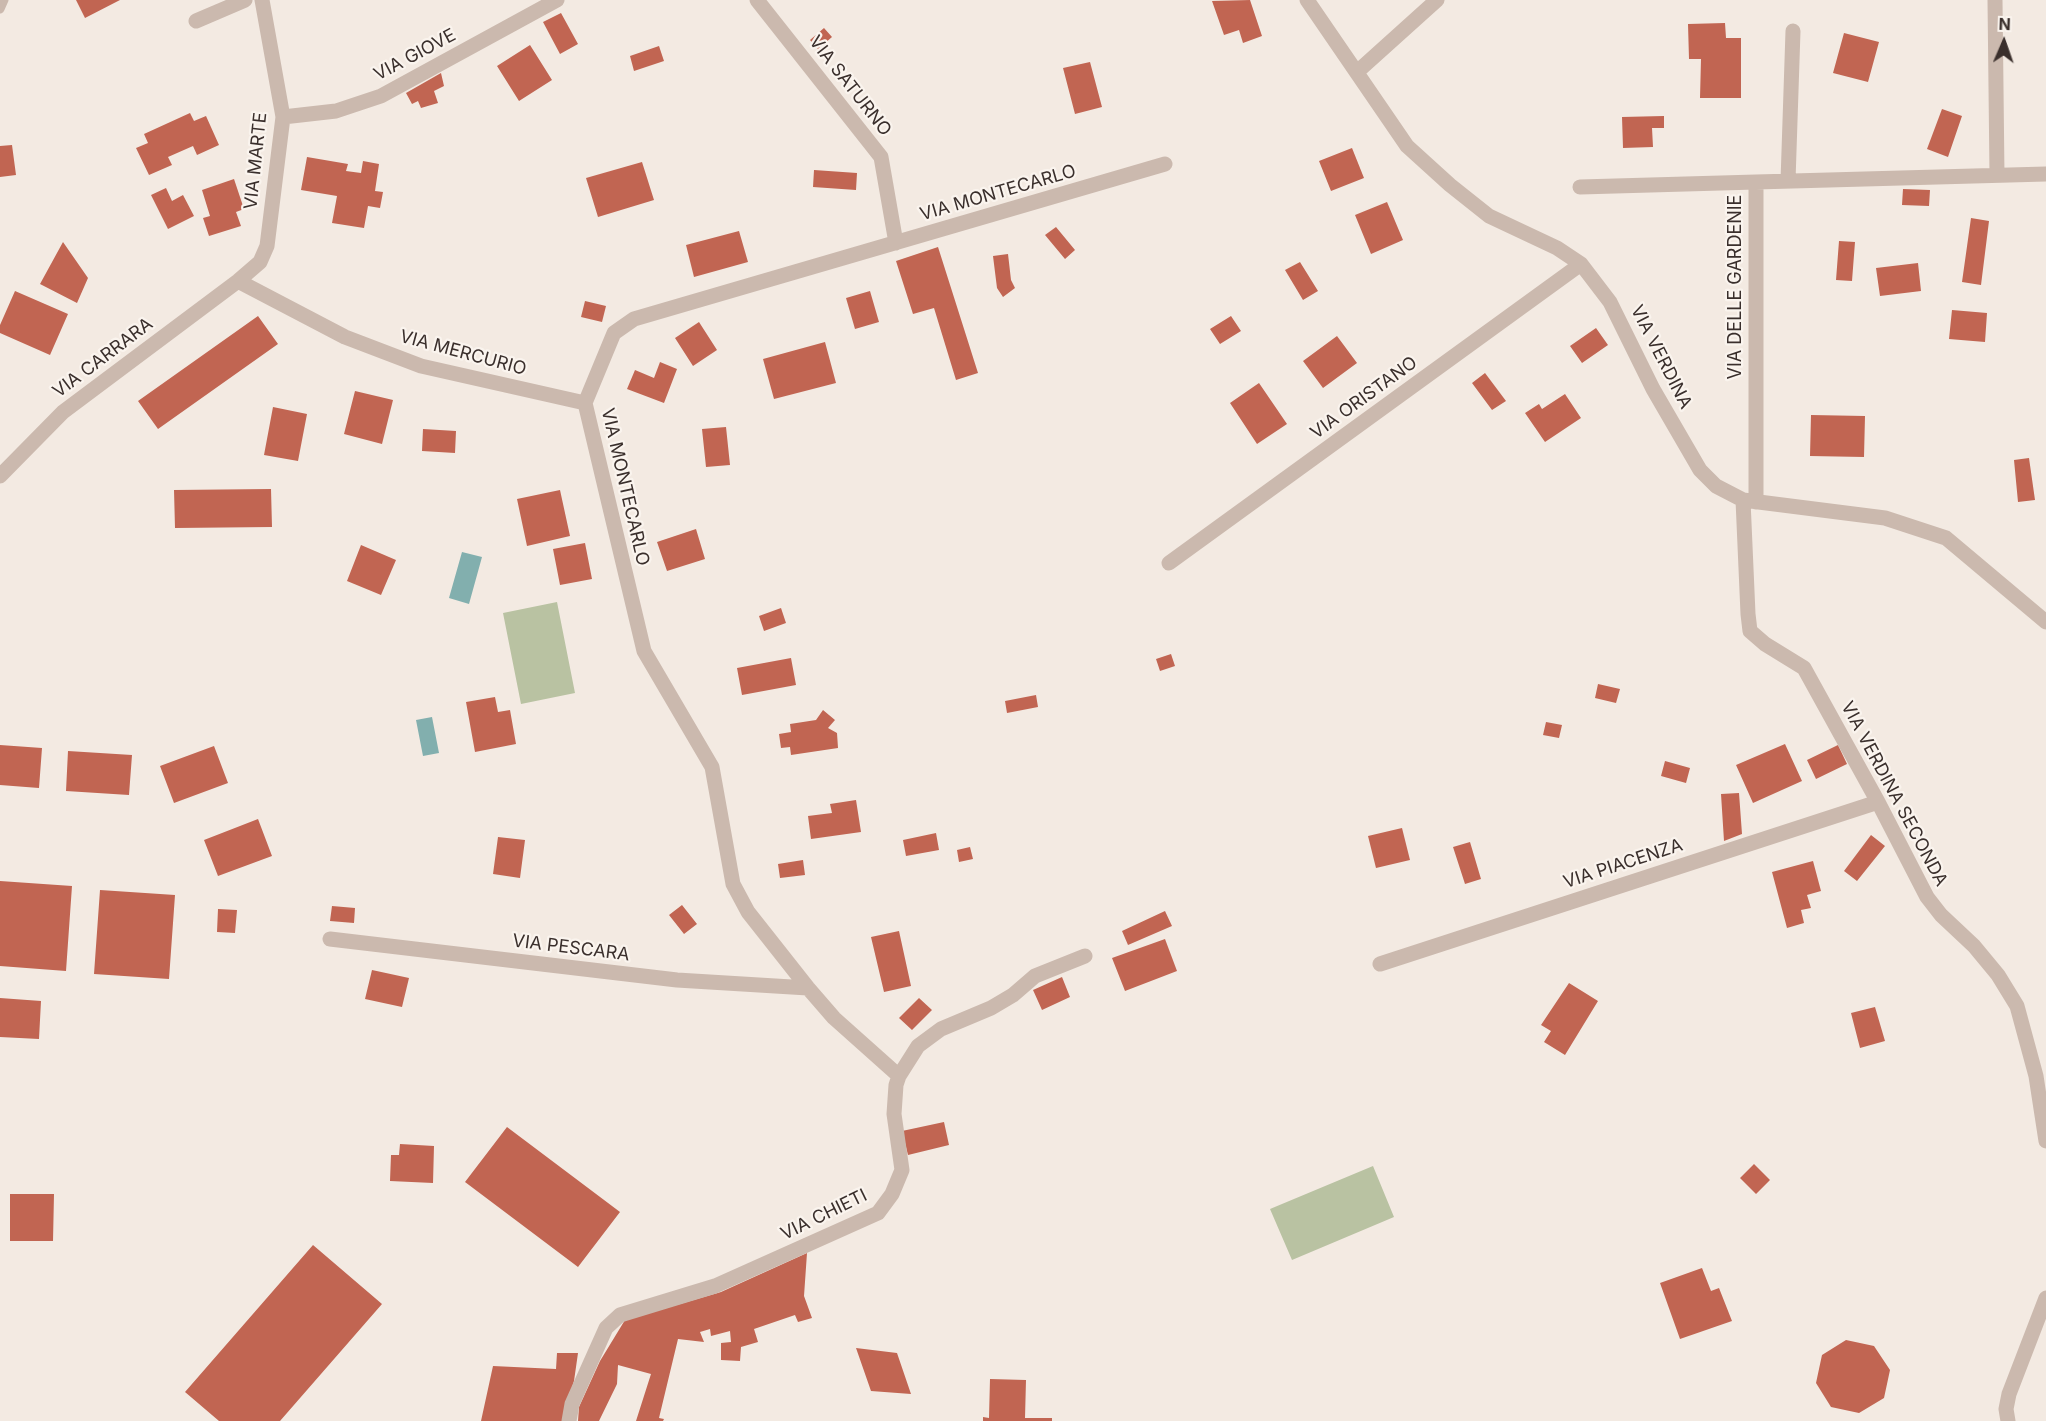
<!DOCTYPE html>
<style>
body{margin:0}
#map{position:relative;width:2046px;height:1421px;overflow:hidden;background:#f3eae2;font-family:Inter,sans-serif}
canvas{display:block}
.north{position:absolute;left:1974px;top:12px;width:60px;height:60px;-webkit-text-stroke:4px #faf4ee;paint-order:stroke;rotate:2deg;font-size:16px;font-weight:700;line-height:24px;text-align:center;color:#3a2f2c}
.north::after{content:'';display:block;margin:auto;width:21px;height:27px;background:#3a2f2c;clip-path:polygon(50% 0,100% 100%,50% 72%,0 100%)}
</style>
<div id="map">
<canvas width="2046" height="1421"></canvas>
<div class="north">N</div>
</div>
<script>
const c = document.querySelector('canvas').getContext('2d');
c.lineJoin = 'round';
function fillPath(path, color) { c.fillStyle = color; c.fill(path, 'evenodd'); }
function trace(path, color, width, dash) { c.strokeStyle = color; c.lineWidth = width; c.lineCap = dash ? 'butt' : 'round'; c.setLineDash(dash || []); c.stroke(path); }
function label(font, color, halo, rows, align = 'center') {
  c.font = font + ' Inter,sans-serif'; c.lineWidth = 4.5; c.setLineDash([]); c.textBaseline = 'middle'; c.strokeStyle = halo; c.fillStyle = color; for (const [text, x, y, turn = 0] of rows) {
    c.save(); c.translate(x, y); c.rotate((+turn || 0) * Math.PI / 180); c.textAlign = isNaN(turn) ? turn : align; if (halo) c.strokeText(text, 0, 0); c.fillText(text, 0, 0); c.restore();
  }
}
fillPath(new Path2D(`
 M 557,602 L 575,693 L 521,704 L 503,613 Z
 M 1373,1166 L 1394,1217 L 1292,1260 L 1270,1209 Z`), '#b9c2a2');
fillPath(new Path2D(`
 M 462,552 L 482,557 L 469,604 L 449,598 Z
 M 432,717 L 439,753 L 423,756 L 416,720 Z`), '#82afae');
fillPath(new Path2D(`
 M 76,0 L 120,0 L 85,18 Z
 M 1250,0 L 1262,36 L 1243,43 L 1239,30 L 1224,35 L 1212,1 Z
 M 561,13 L 578,44 L 560,54 L 543,22 Z
 M 1725,23 L 1726,38 L 1741,38 L 1741,98 L 1700,98 L 1701,59 L 1689,59 L 1688,24 Z
 M 824,28 L 832,37 L 818,49 L 810,40 Z
 M 1844,33 L 1879,42 L 1868,82 L 1833,73 Z
 M 530,45 L 552,80 L 519,101 L 497,66 Z
 M 659,46 L 664,61 L 634,71 L 630,56 Z
 M 1090,62 L 1102,107 L 1075,114 L 1063,68 Z
 M 441,73 L 444,86 L 434,91 L 438,103 L 421,108 L 418,101 L 412,104 L 406,93 Z
 M 1942,109 L 1962,116 L 1948,157 L 1927,149 Z
 M 190,113 L 194,121 L 206,116 L 219,145 L 197,155 L 193,146 L 168,157 L 172,165 L 149,175 L 136,148 L 148,143 L 144,134 Z
 M 1664,116 L 1664,128 L 1652,128 L 1653,147 L 1623,148 L 1622,117 Z
 M 12,145 L 16,175 L 0,177 L 0,146 Z
 M 1352,148 L 1364,178 L 1331,191 L 1319,161 Z
 M 307,157 L 348,164 L 346,171 L 361,173 L 363,161 L 379,164 L 375,191 L 383,192 L 380,208 L 368,206 L 364,228 L 332,223 L 337,196 L 301,190 Z
 M 642,162 L 654,200 L 598,217 L 586,178 Z
 M 814,170 L 857,173 L 856,190 L 813,187 Z
 M 234,179 L 244,209 L 236,212 L 241,226 L 209,236 L 203,218 L 210,216 L 202,190 Z
 M 166,188 L 172,201 L 183,195 L 194,216 L 168,229 L 151,195 Z
 M 1903,189 L 1930,190 L 1929,206 L 1902,205 Z
 M 1387,202 L 1403,240 L 1371,254 L 1355,215 Z
 M 1971,218 L 1989,221 L 1981,285 L 1962,282 Z
 M 1056,227 L 1075,250 L 1065,259 L 1045,235 Z
 M 739,231 L 748,262 L 694,277 L 686,245 Z
 M 1839,241 L 1855,242 L 1852,281 L 1836,280 Z
 M 63,242 L 88,278 L 77,303 L 40,284 Z
 M 938,247 L 978,373 L 956,380 L 934,308 L 913,314 L 896,261 Z
 M 1008,254 L 1011,280 L 1015,288 L 1003,297 L 997,288 L 993,256 Z
 M 1300,262 L 1318,291 L 1303,300 L 1285,270 Z
 M 1918,263 L 1921,291 L 1880,296 L 1876,268 Z
 M 15,291 L 68,314 L 50,355 L 0,333 L 0,325 Z
 M 870,291 L 879,322 L 855,329 L 846,298 Z
 M 585,301 L 606,306 L 602,322 L 581,317 Z
 M 1952,310 L 1987,313 L 1985,342 L 1949,339 Z
 M 258,316 L 278,344 L 158,429 L 138,401 Z
 M 1231,316 L 1241,331 L 1220,344 L 1210,329 Z
 M 699,322 L 717,350 L 693,366 L 675,338 Z
 M 1596,328 L 1608,345 L 1582,363 L 1570,346 Z
 M 1337,336 L 1357,363 L 1323,388 L 1303,361 Z
 M 825,342 L 836,383 L 774,399 L 763,359 Z
 M 660,362 L 677,369 L 664,403 L 627,389 L 635,370 L 654,378 Z
 M 1485,373 L 1506,401 L 1492,410 L 1472,383 Z
 M 1259,383 L 1287,424 L 1257,444 L 1230,403 Z
 M 355,391 L 393,400 L 382,444 L 344,434 Z
 M 1565,394 L 1581,418 L 1545,442 L 1525,413 L 1539,404 L 1542,409 Z
 M 273,407 L 307,414 L 298,461 L 264,455 Z
 M 1811,415 L 1865,416 L 1864,457 L 1810,456 Z
 M 726,427 L 730,465 L 706,467 L 702,429 Z
 M 423,429 L 456,431 L 455,453 L 422,451 Z
 M 2029,458 L 2035,500 L 2018,502 L 2014,460 Z
 M 271,489 L 272,527 L 175,528 L 174,490 Z
 M 560,490 L 570,536 L 527,546 L 517,499 Z
 M 696,529 L 705,559 L 667,571 L 657,542 Z
 M 585,543 L 592,579 L 560,585 L 553,549 Z
 M 361,545 L 396,560 L 381,595 L 347,581 Z
 M 781,608 L 786,623 L 764,631 L 759,616 Z
 M 1171,654 L 1175,666 L 1160,671 L 1156,659 Z
 M 791,658 L 796,685 L 742,695 L 737,668 Z
 M 1598,684 L 1620,689 L 1616,703 L 1595,698 Z
 M 1036,695 L 1038,707 L 1007,713 L 1005,701 Z
 M 495,697 L 498,712 L 510,710 L 516,744 L 475,752 L 466,702 Z
 M 823,710 L 835,720 L 828,728 L 837,733 L 838,748 L 791,755 L 790,747 L 781,748 L 779,734 L 791,732 L 790,724 L 816,720 Z
 M 1546,722 L 1562,725 L 1559,738 L 1543,735 Z
 M 1785,744 L 1802,781 L 1753,803 L 1736,765 Z
 M 0,745 L 42,748 L 39,788 L 0,785 Z
 M 1838,745 L 1847,764 L 1816,779 L 1807,760 Z
 M 214,746 L 228,783 L 174,803 L 160,766 Z
 M 68,751 L 132,755 L 129,795 L 66,791 Z
 M 1665,761 L 1690,768 L 1686,783 L 1661,776 Z
 M 1739,793 L 1742,834 L 1724,841 L 1721,794 Z
 M 856,800 L 861,832 L 811,839 L 808,816 L 832,813 L 830,804 Z
 M 258,819 L 272,856 L 218,876 L 204,840 Z
 M 1402,828 L 1410,860 L 1376,868 L 1368,836 Z
 M 936,833 L 939,850 L 906,856 L 903,840 Z
 M 1871,835 L 1885,846 L 1857,881 L 1844,871 Z
 M 498,837 L 525,840 L 520,878 L 493,874 Z
 M 1470,842 L 1481,879 L 1465,884 L 1453,847 Z
 M 970,847 L 973,859 L 959,862 L 957,850 Z
 M 803,860 L 805,875 L 780,878 L 778,864 Z
 M 1813,861 L 1821,891 L 1807,895 L 1811,908 L 1801,910 L 1804,923 L 1787,928 L 1772,872 Z
 M 0,881 L 72,886 L 66,971 L 0,966 Z
 M 100,890 L 175,895 L 169,979 L 94,974 Z
 M 682,905 L 697,924 L 684,934 L 669,915 Z
 M 332,906 L 355,908 L 354,923 L 330,921 Z
 M 218,909 L 237,910 L 235,933 L 217,932 Z
 M 1165,911 L 1172,926 L 1128,945 L 1122,931 Z
 M 899,931 L 911,986 L 884,992 L 871,937 Z
 M 1165,939 L 1177,971 L 1125,991 L 1112,958 Z
 M 372,970 L 409,978 L 402,1007 L 365,999 Z
 M 1062,977 L 1070,997 L 1042,1010 L 1033,990 Z
 M 1569,983 L 1598,1001 L 1565,1055 L 1544,1042 L 1551,1031 L 1541,1025 Z
 M 0,998 L 41,1001 L 39,1039 L 0,1037 Z
 M 919,998 L 932,1010 L 912,1030 L 899,1018 Z
 M 1875,1007 L 1885,1041 L 1860,1048 L 1851,1013 Z
 M 944,1122 L 949,1145 L 908,1155 L 902,1131 Z
 M 507,1127 L 620,1212 L 578,1267 L 465,1182 Z
 M 400,1144 L 434,1146 L 433,1183 L 390,1181 L 391,1155 L 399,1155 Z
 M 1754,1164 L 1770,1180 L 1756,1194 L 1740,1178 Z
 M 10,1194 L 54,1194 L 53,1241 L 10,1241 Z
 M 313,1245 L 382,1304 L 280,1421 L 219,1421 L 185,1392 Z
 M 807,1253 L 804,1296 L 812,1318 L 798,1322 L 795,1315 L 754,1329 L 758,1342 L 741,1347 L 740,1361 L 721,1360 L 721,1343 L 731,1342 L 730,1331 L 711,1336 L 710,1329 L 700,1332 L 704,1342 L 678,1339 L 659,1418 L 664,1419 L 663,1421 L 636,1421 L 651,1374 L 618,1365 L 617,1384 L 599,1421 L 578,1421 L 579,1407 L 600,1361 L 625,1320 L 721,1292 Z
 M 1702,1268 L 1711,1291 L 1719,1288 L 1732,1321 L 1680,1339 L 1660,1283 Z
 M 1846,1340 L 1874,1346 L 1890,1370 L 1884,1398 L 1859,1413 L 1831,1407 L 1816,1383 L 1822,1355 Z
 M 856,1348 L 897,1353 L 911,1394 L 871,1391 Z
 M 557,1353 L 578,1353 L 574,1381 L 562,1421 L 481,1421 L 493,1366 L 556,1369 Z
 M 990,1379 L 1026,1380 L 1025,1418 L 1052,1418 L 1052,1421 L 983,1421 L 983,1417 L 989,1418 Z`), '#c16552');
trace(new Path2D(`
 M 0,9 L 4,0`), '#cbb9ae', 9);
trace(new Path2D(`
 M 757,0 L 881,157 L 896,243
 M 1307,0 L 1407,146 L 1450,185 L 1489,216 L 1557,248 L 1581,264 L 1610,302 L 1653,389 L 1700,470 L 1716,486 L 1743,500 L 1885,518 L 1946,538 L 2046,622
 M 1995,0 L 1997,175
 M 196,21 L 245,0
 M 1357,72 L 1437,0
 M 283,117 L 336,111 L 381,96 L 557,0
 M 1788,181 L 1793,31
 M 1580,187 L 1756,182
 M 238,281 L 345,337 L 421,366 L 585,403
 M 0,476 L 63,412 L 238,281 L 260,262 L 267,246 L 283,117 L 262,0
 M 1743,500 L 1748,614 L 1750,631 L 1765,644 L 1804,668 L 1878,802 L 1927,897 L 1941,915 L 1974,946 L 1998,975 L 2017,1006 L 2036,1076 L 2046,1141
 M 1756,502 L 1756,182 L 2046,174
 M 1169,563 L 1581,264
 M 330,939 L 677,980 L 808,988
 M 1380,964 L 1878,802
 M 899,1076 L 834,1018 L 808,988 L 748,912 L 733,884 L 712,767 L 644,651 L 585,403 L 614,333 L 634,319 L 1165,164
 M 569,1421 L 572,1404 L 606,1328 L 620,1315 L 715,1286 L 878,1213 L 892,1194 L 902,1170 L 894,1114 L 896,1085 L 899,1076 L 918,1046 L 941,1029 L 991,1008 L 1013,995 L 1035,976 L 1085,956
 M 2008,1421 L 2006,1409 L 2009,1394 L 2046,1298`), '#cbb9ae', 15);
label('18px', '#3a2f2c', '#faf4ee', [
 ["VIA GIOVE",415,55,-28],
 ["VIA SATURNO",850,86,52],
 ["VIA MARTE",256,161,-84],
 ["VIA MONTECARLO",998,193,-16],
 ["VIA DELLE GARDENIE",1736,287,-90],
 ["VIA MERCURIO",463,353,15],
 ["VIA VERDINA",1661,357,63],
 ["VIA CARRARA",103,358,-37],
 ["VIA ORISTANO",1364,398,-36],
 ["VIA MONTECARLO",625,487,77],
 ["VIA VERDINA SECONDA",1894,794,62],
 ["VIA PIACENZA",1623,864,-18],
 ["VIA PESCARA",571,948,7],
 ["VIA CHIETI",824,1215,-26]
]);
</script>
